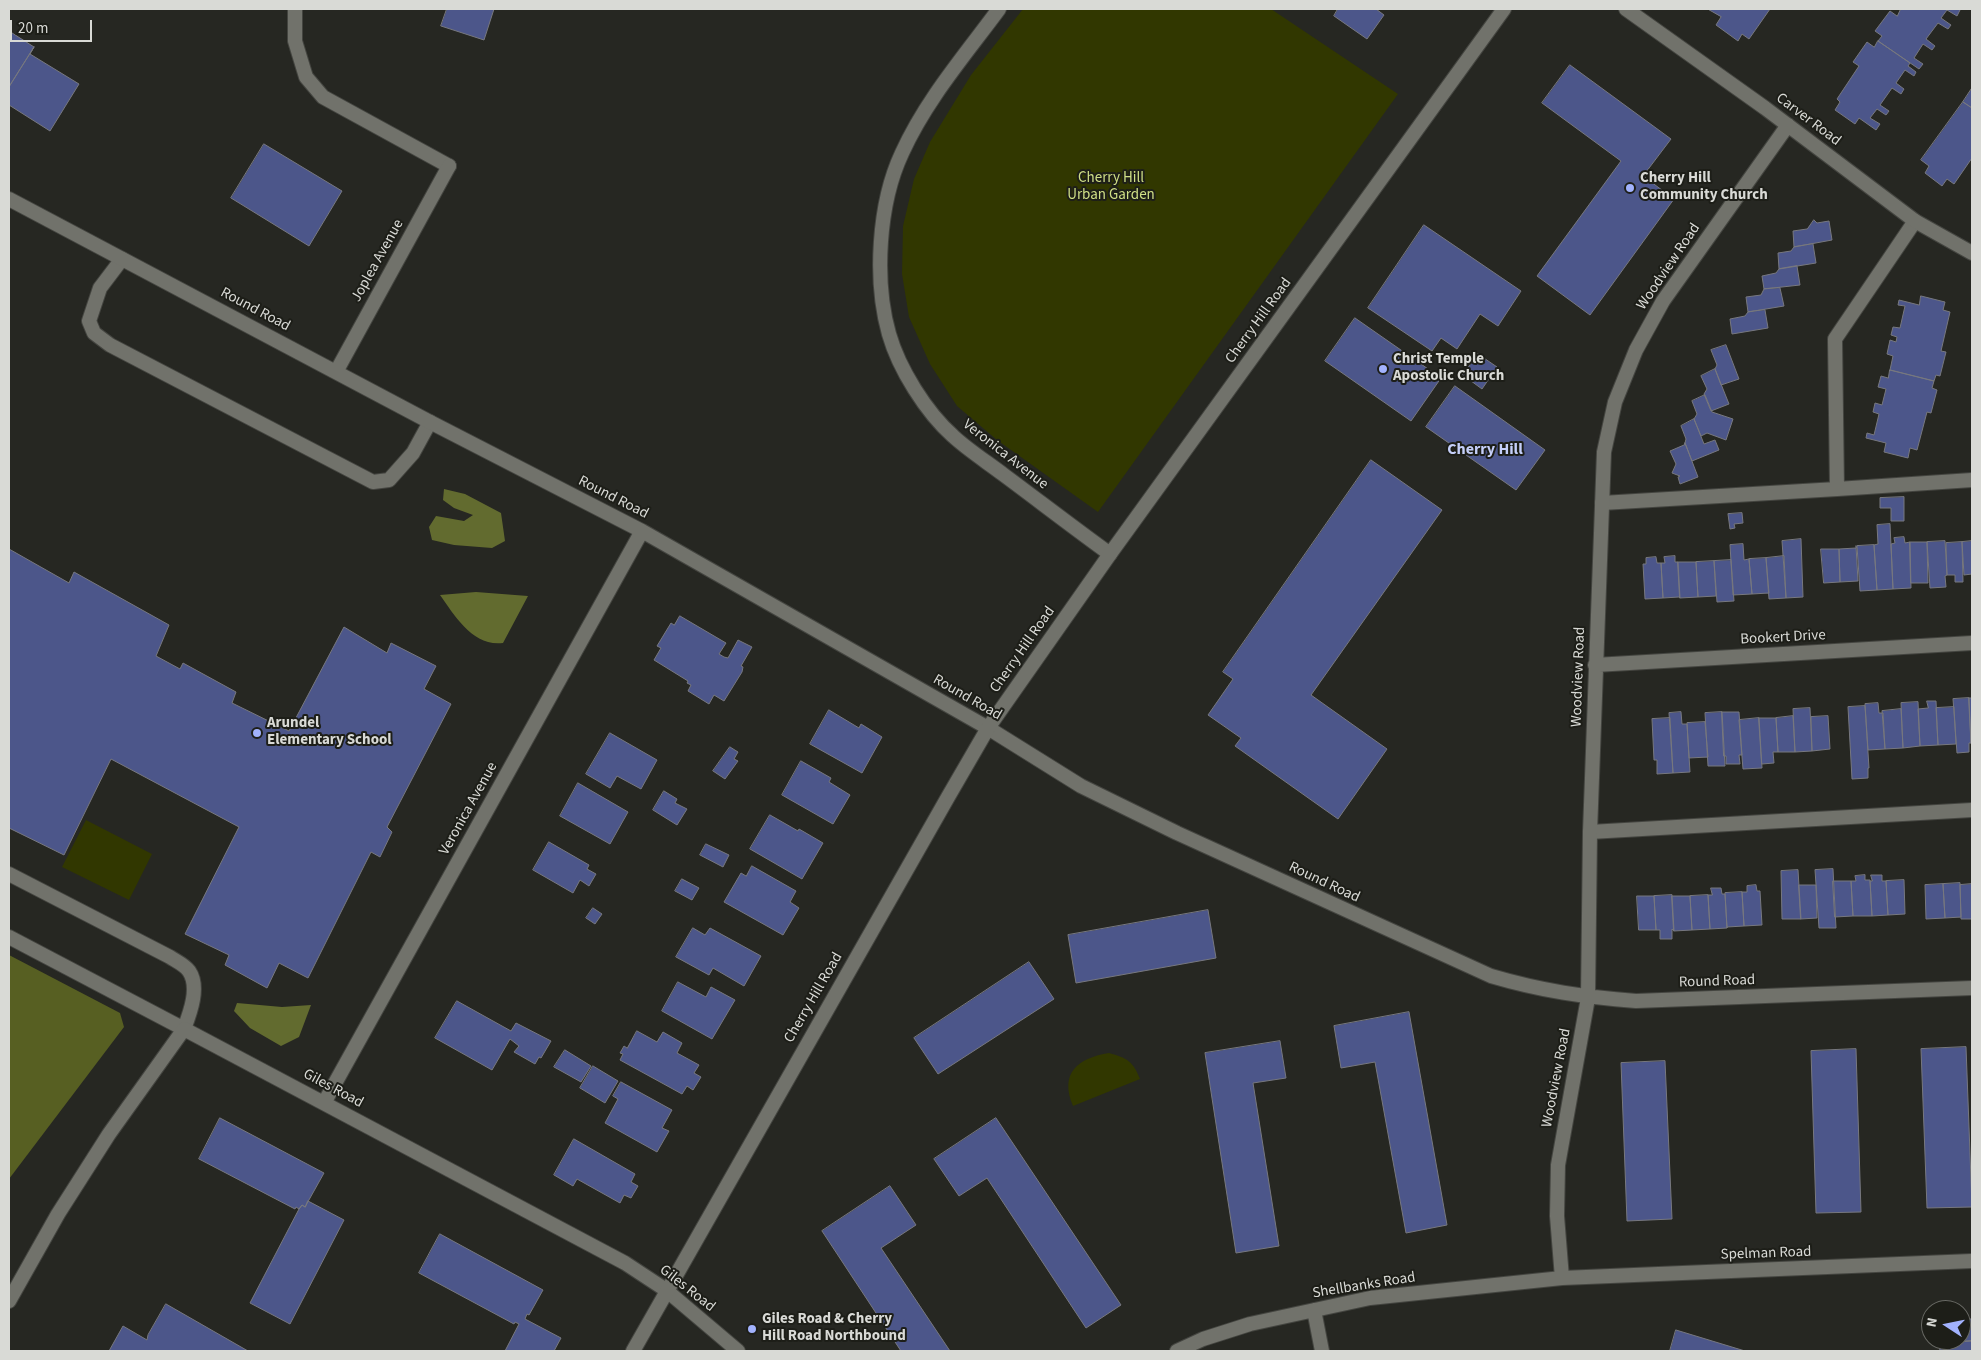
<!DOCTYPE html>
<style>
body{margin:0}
#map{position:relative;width:1981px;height:1360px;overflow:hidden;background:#262722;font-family:"Source Sans 3",sans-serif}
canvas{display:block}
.frame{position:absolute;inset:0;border:10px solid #d9dad6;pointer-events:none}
.north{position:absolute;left:1921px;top:1300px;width:50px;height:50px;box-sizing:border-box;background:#1d1e18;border:1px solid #686964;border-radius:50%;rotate:281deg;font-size:14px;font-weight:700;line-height:20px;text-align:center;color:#d9dad6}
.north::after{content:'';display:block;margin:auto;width:18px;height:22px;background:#a2b2fd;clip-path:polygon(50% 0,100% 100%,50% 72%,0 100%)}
.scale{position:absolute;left:10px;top:20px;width:82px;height:22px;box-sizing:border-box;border:2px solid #d9dad6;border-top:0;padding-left:6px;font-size:15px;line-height:18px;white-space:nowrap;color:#d9dad6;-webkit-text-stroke:4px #1d1e18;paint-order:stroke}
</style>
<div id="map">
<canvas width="1981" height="1360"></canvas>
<div class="frame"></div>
<div class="north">N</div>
<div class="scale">20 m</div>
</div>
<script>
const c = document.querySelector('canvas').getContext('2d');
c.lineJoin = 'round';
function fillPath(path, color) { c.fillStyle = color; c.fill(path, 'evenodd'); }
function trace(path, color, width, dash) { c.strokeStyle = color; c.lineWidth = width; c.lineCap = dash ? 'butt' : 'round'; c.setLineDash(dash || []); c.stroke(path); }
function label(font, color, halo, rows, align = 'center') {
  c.font = font + ' "Source Sans 3",sans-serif'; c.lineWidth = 4; c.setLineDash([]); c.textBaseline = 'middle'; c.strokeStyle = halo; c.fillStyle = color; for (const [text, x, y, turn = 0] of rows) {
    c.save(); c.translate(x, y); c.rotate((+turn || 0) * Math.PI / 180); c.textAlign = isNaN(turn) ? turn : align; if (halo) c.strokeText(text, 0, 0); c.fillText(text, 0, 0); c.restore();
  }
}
fillPath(new Path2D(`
 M 1023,9 L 1271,9 L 1398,94 L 1098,512 L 997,440 L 957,406 L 930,364 L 909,317 L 902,274 L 903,226 L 914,179 L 930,142 L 971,75 Z
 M 86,820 L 152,854 L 129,900 L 62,867 Z
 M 1109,1053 C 1127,1058 1133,1061 1140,1079 L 1073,1106 C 1059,1073 1078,1058 1109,1053 Z`), '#313700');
fillPath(new Path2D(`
 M 9,955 L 120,1013 L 124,1027 L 9,1179 Z`), '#575f22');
fillPath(new Path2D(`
 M 444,489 L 465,494 L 501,513 L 505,541 L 492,548 L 454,545 L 432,540 L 429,527 L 436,516 L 464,521 L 473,515 L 454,508 L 443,500 Z
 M 476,592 L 528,596 L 503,643 C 473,647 455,616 440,595 Z
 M 237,1003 L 282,1007 L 311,1005 L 299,1037 L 281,1046 L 250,1028 L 234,1011 Z`), '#626b2f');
const building = new Path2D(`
 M 447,9 L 494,9 L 484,40 L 441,26 Z
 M 1338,9 L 1376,9 L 1384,15 L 1367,39 L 1334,16 Z
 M 1708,9 L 1770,9 L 1749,39 L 1742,34 L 1738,41 L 1716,25 L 1721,17 Z
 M 1901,9 L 1958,9 L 1960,10 L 1957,16 L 1947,10 L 1941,18 L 1951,25 L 1948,29 L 1938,23 L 1926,39 L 1935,46 L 1932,50 L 1923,44 L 1914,58 L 1923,64 L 1919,69 L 1878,41 L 1882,36 L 1875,31 L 1890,11 L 1897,16 Z
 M 9,31 L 34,47 L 9,87 Z
 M 1878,41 L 1910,63 L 1908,66 L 1916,72 L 1914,76 L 1905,70 L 1896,83 L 1904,89 L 1901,94 L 1892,88 L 1880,105 L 1889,111 L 1886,115 L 1877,109 L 1870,118 L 1880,124 L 1876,130 L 1859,118 L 1855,124 L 1835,110 L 1840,102 L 1837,99 L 1859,66 L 1853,62 L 1867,42 L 1874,47 Z
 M 34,47 L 30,54 L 79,84 L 50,131 L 9,105 L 9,87 Z
 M 1570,65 L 1671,139 L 1643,176 L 1674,199 L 1590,315 L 1537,276 L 1621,161 L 1542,103 Z
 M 1972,88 L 1972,108 L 1963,102 Z
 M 1963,102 L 1972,108 L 1972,158 L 1954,184 L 1947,179 L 1942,186 L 1925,173 L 1929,166 L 1921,160 Z
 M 264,144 L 342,191 L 309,246 L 231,198 Z
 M 1814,220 L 1817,223 L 1829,221 L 1832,240 L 1794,247 L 1793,231 L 1807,229 Z
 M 1424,225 L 1521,291 L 1498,326 L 1480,314 L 1457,349 L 1441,338 L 1432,351 L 1368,308 Z
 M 1813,244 L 1816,263 L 1779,269 L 1778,253 L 1791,251 L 1794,247 Z
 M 1797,266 L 1800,285 L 1764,289 L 1762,276 L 1776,273 L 1779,269 Z
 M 1780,288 L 1784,306 L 1748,312 L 1746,297 L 1761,295 L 1764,289 Z
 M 1921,296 L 1945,302 L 1943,310 L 1950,312 L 1941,351 L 1946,352 L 1940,376 L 1936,375 L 1934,381 L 1890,370 L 1893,356 L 1887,354 L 1890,340 L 1896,342 L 1897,337 L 1891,335 L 1893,327 L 1900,328 L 1905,306 L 1898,305 L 1899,300 L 1919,305 Z
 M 1765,310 L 1768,328 L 1732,334 L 1730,319 L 1745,316 L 1748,312 Z
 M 1355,318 L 1441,378 L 1411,421 L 1325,361 Z
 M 1726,345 L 1739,379 L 1721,385 L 1715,369 L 1717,365 L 1711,350 Z
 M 1478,354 L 1497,367 L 1482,389 L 1463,375 Z
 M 1715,369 L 1729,404 L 1711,411 L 1704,394 L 1707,389 L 1701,376 Z
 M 1890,370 L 1934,381 L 1932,388 L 1937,390 L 1931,413 L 1927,412 L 1917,450 L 1910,448 L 1908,458 L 1884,452 L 1886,443 L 1866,438 L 1867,433 L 1874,435 L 1879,414 L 1873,412 L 1875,403 L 1882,405 L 1886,389 L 1878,387 L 1881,376 L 1888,378 Z
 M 1455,386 L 1545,450 L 1516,490 L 1426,427 Z
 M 1705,395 L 1712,412 L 1733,419 L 1726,440 L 1707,433 L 1701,436 L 1694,419 L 1697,414 L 1692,401 Z
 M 1694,419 L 1704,444 L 1715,440 L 1719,450 L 1692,461 L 1685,443 L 1686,439 L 1681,426 Z
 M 1685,443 L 1698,477 L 1680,484 L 1678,477 L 1680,476 L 1672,473 L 1676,464 L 1670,451 L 1684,445 Z
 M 1371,460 L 1442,510 L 1311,695 L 1387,749 L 1338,819 L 1235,746 L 1241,738 L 1208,715 L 1233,679 L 1223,672 Z
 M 1904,497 L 1904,521 L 1891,521 L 1891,508 L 1880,508 L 1880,498 Z
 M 1742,513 L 1743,523 L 1734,524 L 1735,528 L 1730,529 L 1728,514 Z
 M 1890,524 L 1893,589 L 1877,590 L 1874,545 L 1878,544 L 1877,525 Z
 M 1904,537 L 1905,543 L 1910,542 L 1911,588 L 1893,589 L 1891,544 L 1895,543 L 1894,538 Z
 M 1801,539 L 1803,597 L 1786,598 L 1782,541 Z
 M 1945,541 L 1947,575 L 1945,576 L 1946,587 L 1930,588 L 1927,542 Z
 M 1972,541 L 1972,574 L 1964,575 L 1962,542 Z
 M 1910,542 L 1927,542 L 1928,583 L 1911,583 Z
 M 1962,542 L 1963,582 L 1955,582 L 1955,575 L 1947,575 L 1946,543 Z
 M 1743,544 L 1744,560 L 1749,559 L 1752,594 L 1733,595 L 1730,545 Z
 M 1874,545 L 1877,590 L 1860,591 L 1857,546 Z
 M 1856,546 L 1858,581 L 1840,582 L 1839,549 L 1856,548 Z
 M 9,549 L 69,583 L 74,572 L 169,625 L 156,656 L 180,669 L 183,663 L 236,692 L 232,703 L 289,731 L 344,627 L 387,653 L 391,643 L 436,666 L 424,689 L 451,704 L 387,827 L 392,832 L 380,857 L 371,852 L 308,978 L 279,963 L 267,988 L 225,965 L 229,955 L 185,934 L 239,827 L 111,759 L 64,855 L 9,828 Z
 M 1821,549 L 1839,549 L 1840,582 L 1824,583 Z
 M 1675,556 L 1675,562 L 1678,562 L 1680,598 L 1679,597 L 1663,598 L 1661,563 L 1665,563 L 1664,557 Z
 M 1784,556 L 1786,598 L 1769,599 L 1766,558 Z
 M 1656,557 L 1657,563 L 1661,563 L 1663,598 L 1645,599 L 1643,564 L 1646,564 L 1646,558 Z
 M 1766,558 L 1769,593 L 1752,594 L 1749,559 Z
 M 1731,560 L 1734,601 L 1717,602 L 1714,561 Z
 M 1714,561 L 1716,596 L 1698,597 L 1696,562 Z
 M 1678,562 L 1696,562 L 1698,597 L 1680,598 Z
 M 680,616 L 726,643 L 719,654 L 724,657 L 728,658 L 738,640 L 752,647 L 741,666 L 743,667 L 742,672 L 724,701 L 714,695 L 709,704 L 688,691 L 691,685 L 687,683 L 688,681 L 654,660 L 661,648 L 657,646 L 671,623 L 674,625 Z
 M 1969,698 L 1971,743 L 1969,743 L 1969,752 L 1957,753 L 1953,699 Z
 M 1969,698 L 1972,698 L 1971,743 Z
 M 1927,701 L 1936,701 L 1938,745 L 1920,746 L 1918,709 L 1928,708 Z
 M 1918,702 L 1920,746 L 1903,748 L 1901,703 Z
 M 1878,703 L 1879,713 L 1883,713 L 1885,749 L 1868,750 L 1865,704 Z
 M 1865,706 L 1869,768 L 1868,768 L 1868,778 L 1852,779 L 1848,707 Z
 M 1954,707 L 1956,744 L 1938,745 L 1936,708 Z
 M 1810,708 L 1812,751 L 1795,752 L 1793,709 Z
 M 1901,709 L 1903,748 L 1885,749 L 1882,711 Z
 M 829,710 L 859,728 L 861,724 L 882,737 L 862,773 L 810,744 Z
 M 1681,712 L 1682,724 L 1687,724 L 1690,772 L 1673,773 L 1669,713 Z
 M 1722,712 L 1725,766 L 1708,766 L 1705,713 Z
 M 1722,712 L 1739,712 L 1742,755 L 1739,755 L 1740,764 L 1726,764 L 1726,756 L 1724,756 Z
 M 1793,716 L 1795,752 L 1778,752 L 1776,718 Z
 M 1828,716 L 1830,749 L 1812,751 L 1811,717 Z
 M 1670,718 L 1673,773 L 1657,774 L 1657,760 L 1654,760 L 1652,719 Z
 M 1759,718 L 1776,718 L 1778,752 L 1773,752 L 1774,763 L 1762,764 Z
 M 1759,718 L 1762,768 L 1743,769 L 1739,720 Z
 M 1705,722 L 1708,757 L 1689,758 L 1687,723 Z
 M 610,733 L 657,760 L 641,789 L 617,776 L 610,788 L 586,774 Z
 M 730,747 L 738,752 L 734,759 L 738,761 L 725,779 L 713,771 Z
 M 801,761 L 831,778 L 829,782 L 850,795 L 833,824 L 782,795 Z
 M 578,783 L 628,812 L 610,844 L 560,816 Z
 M 664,791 L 677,799 L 675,803 L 687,809 L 677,825 L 653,810 Z
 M 770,815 L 798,831 L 799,829 L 823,843 L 802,879 L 750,849 Z
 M 549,842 L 589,865 L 587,869 L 596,874 L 589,886 L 580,880 L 573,893 L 533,870 Z
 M 706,844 L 729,855 L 723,867 L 700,855 Z
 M 752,866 L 796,891 L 790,902 L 799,908 L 783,935 L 724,902 L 741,873 L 746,876 Z
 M 1833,869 L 1836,928 L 1819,928 L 1815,870 Z
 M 1798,870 L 1801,919 L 1782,919 L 1781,871 Z
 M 1865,875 L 1865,880 L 1870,880 L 1872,916 L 1853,916 L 1851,881 L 1856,881 L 1855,876 Z
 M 1871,875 L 1882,875 L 1882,881 L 1886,881 L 1888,915 L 1872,916 L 1870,881 L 1872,881 Z
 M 682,879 L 699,888 L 692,900 L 675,891 Z
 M 1904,880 L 1905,914 L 1888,915 L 1886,881 Z
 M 1833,881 L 1851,881 L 1853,916 L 1835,917 Z
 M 1960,883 L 1961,917 L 1945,918 L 1943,884 Z
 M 1943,884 L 1945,918 L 1926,919 L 1925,885 Z
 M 1972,884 L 1972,919 L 1961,919 L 1960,885 Z
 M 1756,885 L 1757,891 L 1760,891 L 1762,925 L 1744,926 L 1742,892 L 1747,892 L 1747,886 Z
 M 1799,885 L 1816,885 L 1817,918 L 1801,919 Z
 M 1711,888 L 1721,888 L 1722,894 L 1725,894 L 1727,928 L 1710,929 L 1708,895 L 1712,895 Z
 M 1742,892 L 1744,926 L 1727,927 L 1727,928 L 1725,893 Z
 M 1672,895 L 1674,931 L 1672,929 L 1672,939 L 1660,939 L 1660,930 L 1656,930 L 1654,896 Z
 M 1708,895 L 1710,929 L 1692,930 L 1690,896 Z
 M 1637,896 L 1654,896 L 1656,930 L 1639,930 Z
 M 1672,896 L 1690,896 L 1692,930 L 1674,931 Z
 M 593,908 L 602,914 L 595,924 L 586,918 Z
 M 1208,910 L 1216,958 L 1076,983 L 1068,935 Z
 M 693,928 L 705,935 L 710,928 L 761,956 L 744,986 L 713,968 L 709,975 L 676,957 Z
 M 1029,962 L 1054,999 L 938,1074 L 914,1038 Z
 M 678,982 L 706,997 L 711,987 L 735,1000 L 712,1039 L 662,1011 Z
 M 457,1001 L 511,1031 L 516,1023 L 551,1041 L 541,1058 L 539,1057 L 535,1064 L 514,1052 L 519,1046 L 510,1039 L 492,1070 L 435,1038 Z
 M 1409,1012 L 1447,1225 L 1406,1233 L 1375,1062 L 1341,1068 L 1334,1026 Z
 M 637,1031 L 657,1042 L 663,1032 L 682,1043 L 677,1053 L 699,1065 L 694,1073 L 701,1077 L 693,1090 L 687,1086 L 682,1094 L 620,1060 L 623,1054 L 620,1053 L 624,1046 L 627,1048 Z
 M 1280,1041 L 1286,1078 L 1253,1083 L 1279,1246 L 1236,1253 L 1205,1053 Z
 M 1966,1047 L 1972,1207 L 1927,1208 L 1921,1049 Z
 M 1856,1049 L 1861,1212 L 1816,1213 L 1811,1051 Z
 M 565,1050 L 591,1066 L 581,1082 L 554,1067 Z
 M 1665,1061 L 1672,1219 L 1627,1221 L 1621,1063 Z
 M 593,1066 L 618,1081 L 605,1103 L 580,1088 Z
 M 621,1082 L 672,1110 L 662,1128 L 669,1131 L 657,1152 L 605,1123 L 618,1099 L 613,1096 Z
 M 220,1118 L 324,1173 L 305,1207 L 302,1205 L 299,1209 L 296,1207 L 295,1209 L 199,1159 Z
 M 996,1118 L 1121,1305 L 1086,1328 L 987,1178 L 959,1196 L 934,1159 Z
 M 574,1139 L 635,1174 L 631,1182 L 638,1186 L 631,1198 L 624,1195 L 620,1203 L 577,1179 L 573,1186 L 554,1175 Z
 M 890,1186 L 916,1225 L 881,1248 L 950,1351 L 901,1351 L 822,1231 Z
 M 308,1201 L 344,1220 L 290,1324 L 250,1303 L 299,1209 L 302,1205 L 305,1207 Z
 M 440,1234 L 543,1290 L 529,1315 L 527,1314 L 525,1319 L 561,1338 L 554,1351 L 505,1351 L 519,1324 L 515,1322 L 514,1324 L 419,1273 Z
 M 166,1304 L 248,1351 L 109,1351 L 123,1326 L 147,1340 L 148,1335 Z
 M 1961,1319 L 1972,1319 L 1972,1341 L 1939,1343 L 1939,1340 L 1961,1340 Z
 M 1676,1330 L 1745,1351 L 1670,1351 Z
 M 1972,1341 L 1972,1351 L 1940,1351 L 1939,1343 Z`);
fillPath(building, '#4c568a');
trace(building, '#77787f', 1);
const service = new Path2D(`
 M 295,9 L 295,41 L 306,77 L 323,97 L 449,166
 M 122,259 L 100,288 L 89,321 L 94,333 L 110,345 L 373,482 L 389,480 L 413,453 L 430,422
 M 1837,489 L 1972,480
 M 1602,503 L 1837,489 L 1835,339 L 1915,221
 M 1590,832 L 1972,810
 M 9,874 L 170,957 C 176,961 185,965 189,971 C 200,987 190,1013 184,1029 L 9,937`);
const minor = new Path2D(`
 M 999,9 C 965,55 926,100 902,153 C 878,204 874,281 889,334 C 899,369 926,412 953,436 C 968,450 987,462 1004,475 C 1039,501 1074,528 1110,554
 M 1626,9 L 1765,108 L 1915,221 L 1972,253
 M 9,199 L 430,422 L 642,531 L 988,728 L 1081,786 L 1177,833 L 1491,976 C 1542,991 1584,997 1636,1001 L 1972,988
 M 336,372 L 449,166
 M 1595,665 L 1972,643
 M 324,1103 L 642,531
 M 1562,1278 L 1557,1216 L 1558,1165 L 1588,998 L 1590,832 L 1604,452 L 1615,402 L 1636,350 L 1663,301 L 1788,125
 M 9,1301 L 58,1214 L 109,1134 L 184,1029 L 625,1263 L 666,1290 L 738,1351
 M 1314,1310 L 1322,1351
 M 1177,1351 L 1203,1339 L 1250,1324 L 1370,1298 L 1562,1278 L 1972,1261`);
const tertiary = new Path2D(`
 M 633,1351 L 948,797 L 988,728 L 1110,554 L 1504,9`);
trace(service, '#444540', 16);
trace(minor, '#444540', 16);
trace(tertiary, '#444540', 16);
trace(service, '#71726b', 14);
trace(minor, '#71726b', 14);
trace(tertiary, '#71726b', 14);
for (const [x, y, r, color] of [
 [1630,188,5,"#a2b2fd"],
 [1383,369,5,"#a2b2fd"],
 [257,733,5,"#a2b2fd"],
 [752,1329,5,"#a2b2fd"]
]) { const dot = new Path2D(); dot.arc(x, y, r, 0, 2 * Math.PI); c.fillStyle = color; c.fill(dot); trace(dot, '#1d1e18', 2); }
label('15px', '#d9dad6', '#1d1e18', [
 ["Carver Road",1808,120,37],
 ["Joplea Avenue",378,261,-61],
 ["Woodview Road",1669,267,-56],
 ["Round Road",255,310,28],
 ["Cherry Hill Road",1259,321,-54],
 ["Veronica Avenue",1005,455,38],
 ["Round Road",613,498,27],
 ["Bookert Drive",1783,638,-3],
 ["Cherry Hill Road",1023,650,-55],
 ["Woodview Road",1579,677,-88],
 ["Round Road",967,698,30],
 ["Veronica Avenue",469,809,-61],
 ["Round Road",1324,883,25],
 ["Round Road",1717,982,-2],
 ["Cherry Hill Road",814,998,-60],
 ["Woodview Road",1557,1078,-79],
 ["Giles Road",333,1089,28],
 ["Spelman Road",1766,1254,-2],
 ["Shellbanks Road",1364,1286,-9],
 ["Giles Road",687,1289,38]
]);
label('15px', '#d0df86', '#1d1e18', [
 ["Cherry Hill",1111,179],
 ["Urban Garden",1111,196]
]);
label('bold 15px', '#d9dad6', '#1d1e18', [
 ["Cherry Hill",1640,179],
 ["Community Church",1640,196],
 ["Christ Temple",1393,360],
 ["Apostolic Church",1393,377],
 ["Arundel",267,724],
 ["Elementary School",267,741],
 ["Giles Road & Cherry",762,1320],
 ["Hill Road Northbound",762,1337]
], 'left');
label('bold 16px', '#c5cff9', '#1d1e18', [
 ["Cherry Hill",1485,450]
]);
</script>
